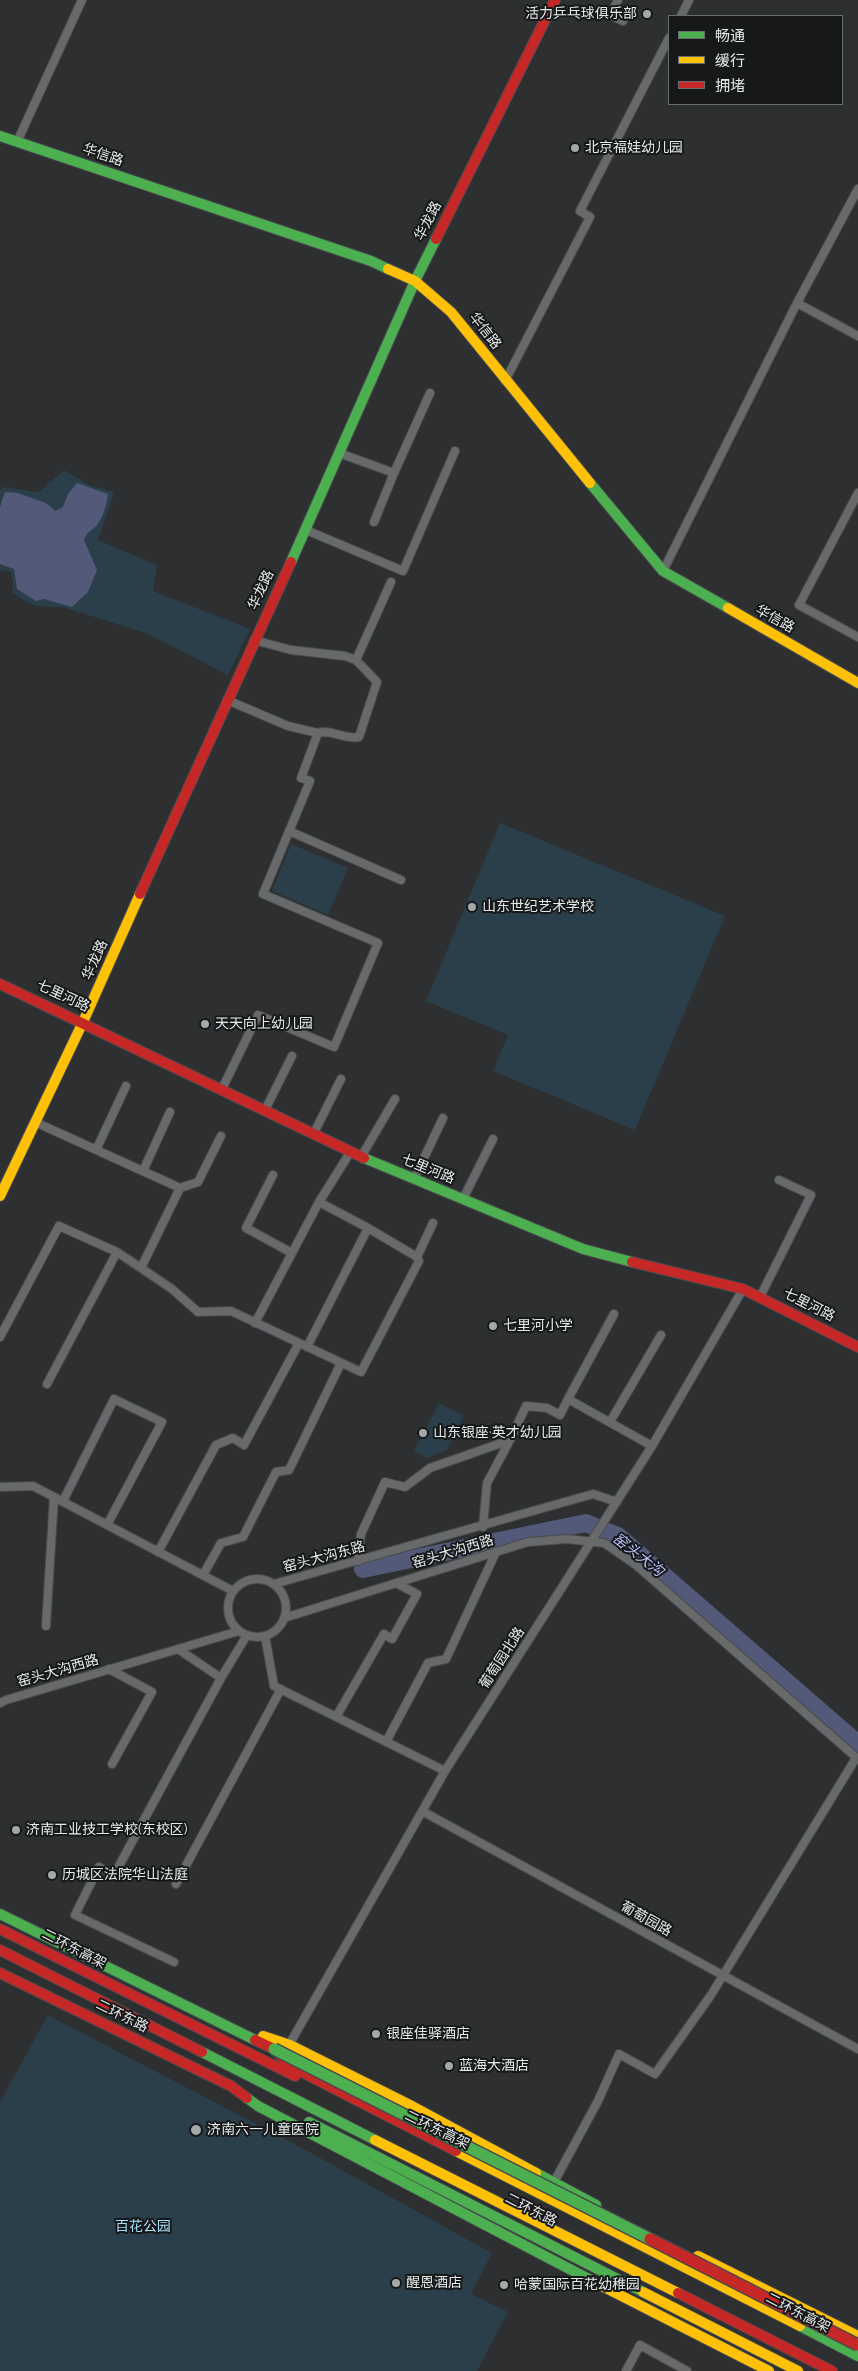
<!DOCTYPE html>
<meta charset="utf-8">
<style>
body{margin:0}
#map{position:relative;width:858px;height:2371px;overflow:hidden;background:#2d2f31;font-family:Raleway,"Noto Sans SC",sans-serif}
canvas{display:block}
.legend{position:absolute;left:668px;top:15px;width:175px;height:90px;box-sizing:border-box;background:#161819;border:1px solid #696c6d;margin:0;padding:6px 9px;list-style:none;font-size:15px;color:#e6e9ea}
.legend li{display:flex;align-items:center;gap:10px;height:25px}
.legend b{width:25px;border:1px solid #696c6d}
</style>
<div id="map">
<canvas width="858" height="2371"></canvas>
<ul class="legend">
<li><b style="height:6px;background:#4caf50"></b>畅通</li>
<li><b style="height:6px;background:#ffc107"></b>缓行</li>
<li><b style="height:6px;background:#c62828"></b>拥堵</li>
</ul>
</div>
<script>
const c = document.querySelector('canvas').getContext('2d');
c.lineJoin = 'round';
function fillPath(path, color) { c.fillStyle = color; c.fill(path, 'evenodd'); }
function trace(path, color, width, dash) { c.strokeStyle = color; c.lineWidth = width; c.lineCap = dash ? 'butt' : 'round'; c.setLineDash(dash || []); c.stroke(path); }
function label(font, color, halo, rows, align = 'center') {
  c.font = font + ' Raleway,"Noto Sans SC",sans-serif'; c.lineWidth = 4; c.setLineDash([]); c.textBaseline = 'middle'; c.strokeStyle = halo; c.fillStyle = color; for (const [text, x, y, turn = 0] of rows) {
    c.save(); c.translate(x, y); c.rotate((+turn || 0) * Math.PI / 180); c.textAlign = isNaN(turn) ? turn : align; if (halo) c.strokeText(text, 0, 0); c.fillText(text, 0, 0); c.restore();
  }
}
fillPath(new Path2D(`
 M 64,470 L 89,485 L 114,492 L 98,540 L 157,565 L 153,591 L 250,629 L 228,675 L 146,633 L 62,607 L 34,606 L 12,593 L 13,583 L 11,572 L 0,570 L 0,490 L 3,487 L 39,492 Z
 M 500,823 L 725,916 L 635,1130 L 493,1071 L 508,1035 L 426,1001 Z
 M 291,844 L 348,868 L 328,915 L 272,891 Z
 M 439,1403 L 464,1416 L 447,1450 L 427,1458 L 414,1451 Z
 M 48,2015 L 302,2148 L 492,2253 L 471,2294 L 508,2312 L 477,2371 L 0,2371 L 0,2102 Z`), '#2a3f4a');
fillPath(new Path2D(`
 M 77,483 L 108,494 C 107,503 103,518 97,525 C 91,532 89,529 84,540 L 97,570 L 88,592 L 72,607 L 44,599 L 36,601 L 17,589 L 14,569 L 0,564 L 0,507 L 5,492 L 18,493 L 46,503 L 55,511 L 63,507 L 68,494 Z`), '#535978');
trace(new Path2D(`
 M 363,1569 L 586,1523 L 618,1536 L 858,1744`), '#535978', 18);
const street = new Path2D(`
 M 618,0 L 610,15 L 623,21
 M 681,16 L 689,0
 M 17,142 L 82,0
 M 858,189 L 797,303 L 858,336
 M 505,381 L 590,217 L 580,211 L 669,38
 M 339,453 L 394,473 L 430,393
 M 858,493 L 799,605 L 858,637
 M 374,522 L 394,473
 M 306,530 L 403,571 L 455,451
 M 663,571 L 797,303
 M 356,660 L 391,582
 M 227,700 L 288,726 L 318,733
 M 289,831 L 401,880
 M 222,1089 L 258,1015 L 334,1047 L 378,943 L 263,894 L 310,781 L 301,778 L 318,733 C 333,729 344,740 359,737 L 377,682 L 356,660 L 345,656 L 291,650 L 254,640
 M 265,1110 L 292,1056
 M 35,1122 L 180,1188 L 141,1268 L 172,1289 L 198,1312 L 231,1311 L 361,1372 L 419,1261 L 417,1257
 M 314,1133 L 341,1079
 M 96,1150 L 126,1086
 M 361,1157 L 395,1099
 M 143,1171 L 170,1112
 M 273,1175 L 246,1228 L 292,1253
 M 414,1179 L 443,1118
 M 180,1188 L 198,1182 L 221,1136
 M 463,1199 L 493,1139
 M 368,1228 L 417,1257 L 433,1223
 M 760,1297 L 811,1195 L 779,1180
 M 255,1323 L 319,1202 L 351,1151
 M 0,1337 L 59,1226 L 117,1252 L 141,1268
 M 307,1347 L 368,1228 L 319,1202
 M 47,1384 L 117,1252
 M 568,1399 L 614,1314
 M 610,1422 L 661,1335
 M 0,1487 L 33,1486 L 233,1591
 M 63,1501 L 114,1399 L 162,1422 L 107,1525
 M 483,1527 L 487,1483 L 510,1440
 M 158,1552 L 216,1445 L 233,1438 L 244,1445 L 299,1343
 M 358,1561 L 361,1534 L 385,1482 L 405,1487 L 430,1468 L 510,1440 L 526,1406 L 547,1408 L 560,1415 L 568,1399 L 652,1446
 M 203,1575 L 221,1543 L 243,1537 L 276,1472 L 289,1470 L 341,1363
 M228 1608a29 29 0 1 1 58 0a29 29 0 1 1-58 0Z
 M 274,1584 L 593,1494 L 617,1502
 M 284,1618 L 528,1542 L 567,1539 L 604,1543 L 636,1565 L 858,1759
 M 46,1626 L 54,1497
 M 265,1636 L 274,1686 L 445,1771
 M 109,1669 L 152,1692 L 112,1764
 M 221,1678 L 247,1635
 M 0,1703 L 6,1700 L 239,1631
 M 336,1717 L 384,1634 L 392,1639 L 417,1594 L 396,1583
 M 386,1742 L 428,1663 L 446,1659 L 496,1552
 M 422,1811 L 858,2049
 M 176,1884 L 281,1689
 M 174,1962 L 75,1915 L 99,1867 L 114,1875 L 221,1678 L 178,1649
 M 289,2045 L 445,1771 L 652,1446 L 743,1289
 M 554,2182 L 598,2101 L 619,2054 L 655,2074 L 711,1995 L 856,1758
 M 626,2371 L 640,2345 L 687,2371`);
const fast = new Path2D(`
 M 0,136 L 371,261 L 388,269
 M 590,483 L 663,571 L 728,608
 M 291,562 L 415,281 L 436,239
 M 364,1158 L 583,1249 L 632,1262
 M 0,1914 L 255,2040
 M 202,2052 L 375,2140
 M 247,2098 L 258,2106 L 604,2287
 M 309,2122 L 643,2292
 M 536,2173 L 596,2205
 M 800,2326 L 858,2356`);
const slow = new Path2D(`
 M 388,269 L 415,281 L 451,312 L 590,483
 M 728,608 L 858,683
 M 0,1196 L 83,1022 L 140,894
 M 263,2036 L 290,2045 L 408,2104 L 536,2173
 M 375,2140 L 678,2293
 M 456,2151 L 800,2326
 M 698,2256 L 858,2336
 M 604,2287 L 769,2371
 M 643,2292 L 798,2371`);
const jam = new Path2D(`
 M 436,239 L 555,0
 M 140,894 L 291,562
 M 0,984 L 364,1158
 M 632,1262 L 743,1289 L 858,1347
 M 0,1929 L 295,2076
 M 0,1950 L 202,2052
 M 0,1973 L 231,2086 L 247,2098
 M 255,2040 L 274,2049 L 290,2066 L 456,2151
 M 678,2293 L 832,2371`);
trace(street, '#484a4b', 10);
trace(fast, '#484a4b', 12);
trace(slow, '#484a4b', 12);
trace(jam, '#484a4b', 12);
trace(street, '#68696a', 8);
trace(fast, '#4caf50', 10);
trace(slow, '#ffc107', 10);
trace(jam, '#c62828', 10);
const fastBridge = new Path2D(`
 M 274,2049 L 650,2239`);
const jamBridge = new Path2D(`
 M 650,2239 L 858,2345`);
trace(fastBridge, '#484a4b', 14, []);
trace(jamBridge, '#484a4b', 14, []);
trace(fastBridge, '#4caf50', 11);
trace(jamBridge, '#c62828', 11);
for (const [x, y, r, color] of [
 [647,14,5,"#a5a8a9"],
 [575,148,5,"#a5a8a9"],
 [472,907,5,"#a5a8a9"],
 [205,1024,5,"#a5a8a9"],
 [493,1326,5,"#a5a8a9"],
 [423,1433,5,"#a5a8a9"],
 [16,1830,5,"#a5a8a9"],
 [52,1875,5,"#a5a8a9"],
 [376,2034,5,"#a5a8a9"],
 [449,2066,5,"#a5a8a9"],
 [196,2130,6,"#a5a8a9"],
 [396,2283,5,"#a5a8a9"],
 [504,2285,5,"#a5a8a9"]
]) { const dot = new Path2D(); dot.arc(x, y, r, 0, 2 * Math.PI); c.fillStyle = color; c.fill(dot); trace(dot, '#161819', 2); }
label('14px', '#e6e9ea', '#161819', [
 ["活力乒乓球俱乐部",637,14,"right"],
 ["北京福娃幼儿园",585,148],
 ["山东世纪艺术学校",482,907],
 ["天天向上幼儿园",215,1024],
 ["七里河小学",503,1326],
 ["山东银座·英才幼儿园",433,1433],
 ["济南工业技工学校(东校区)",26,1830],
 ["历城区法院华山法庭",62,1875],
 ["银座佳驿酒店",386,2034],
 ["蓝海大酒店",459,2066],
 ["济南六一儿童医院",207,2130],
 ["醒恩酒店",406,2283],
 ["哈蒙国际百花幼稚园",514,2285]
], 'left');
label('14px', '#e6e9ea', '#161819', [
 ["华信路",103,155,19],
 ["华龙路",428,221,-63],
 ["华信路",485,331,52],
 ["华龙路",261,590,-65],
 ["华信路",775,619,29],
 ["华龙路",95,960,-66],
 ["七里河路",63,996,25],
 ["七里河路",428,1169,22],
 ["七里河路",809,1305,27],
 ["窑头大沟西路",453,1552,-17],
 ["窑头大沟东路",324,1557,-15],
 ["葡萄园北路",502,1658,-57],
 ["窑头大沟西路",58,1671,-16],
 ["葡萄园路",646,1919,29],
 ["二环东高架",74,1949,27],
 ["二环东路",122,2016,26],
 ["二环东高架",437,2130,26],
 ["二环东路",531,2210,27],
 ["二环东高架",798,2313,27]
]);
label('14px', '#a8dffa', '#161819', [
 ["百花公园",143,2227]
]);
label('italic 15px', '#b5c0fb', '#161819', [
 ["窑头大沟",638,1555,38]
]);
</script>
